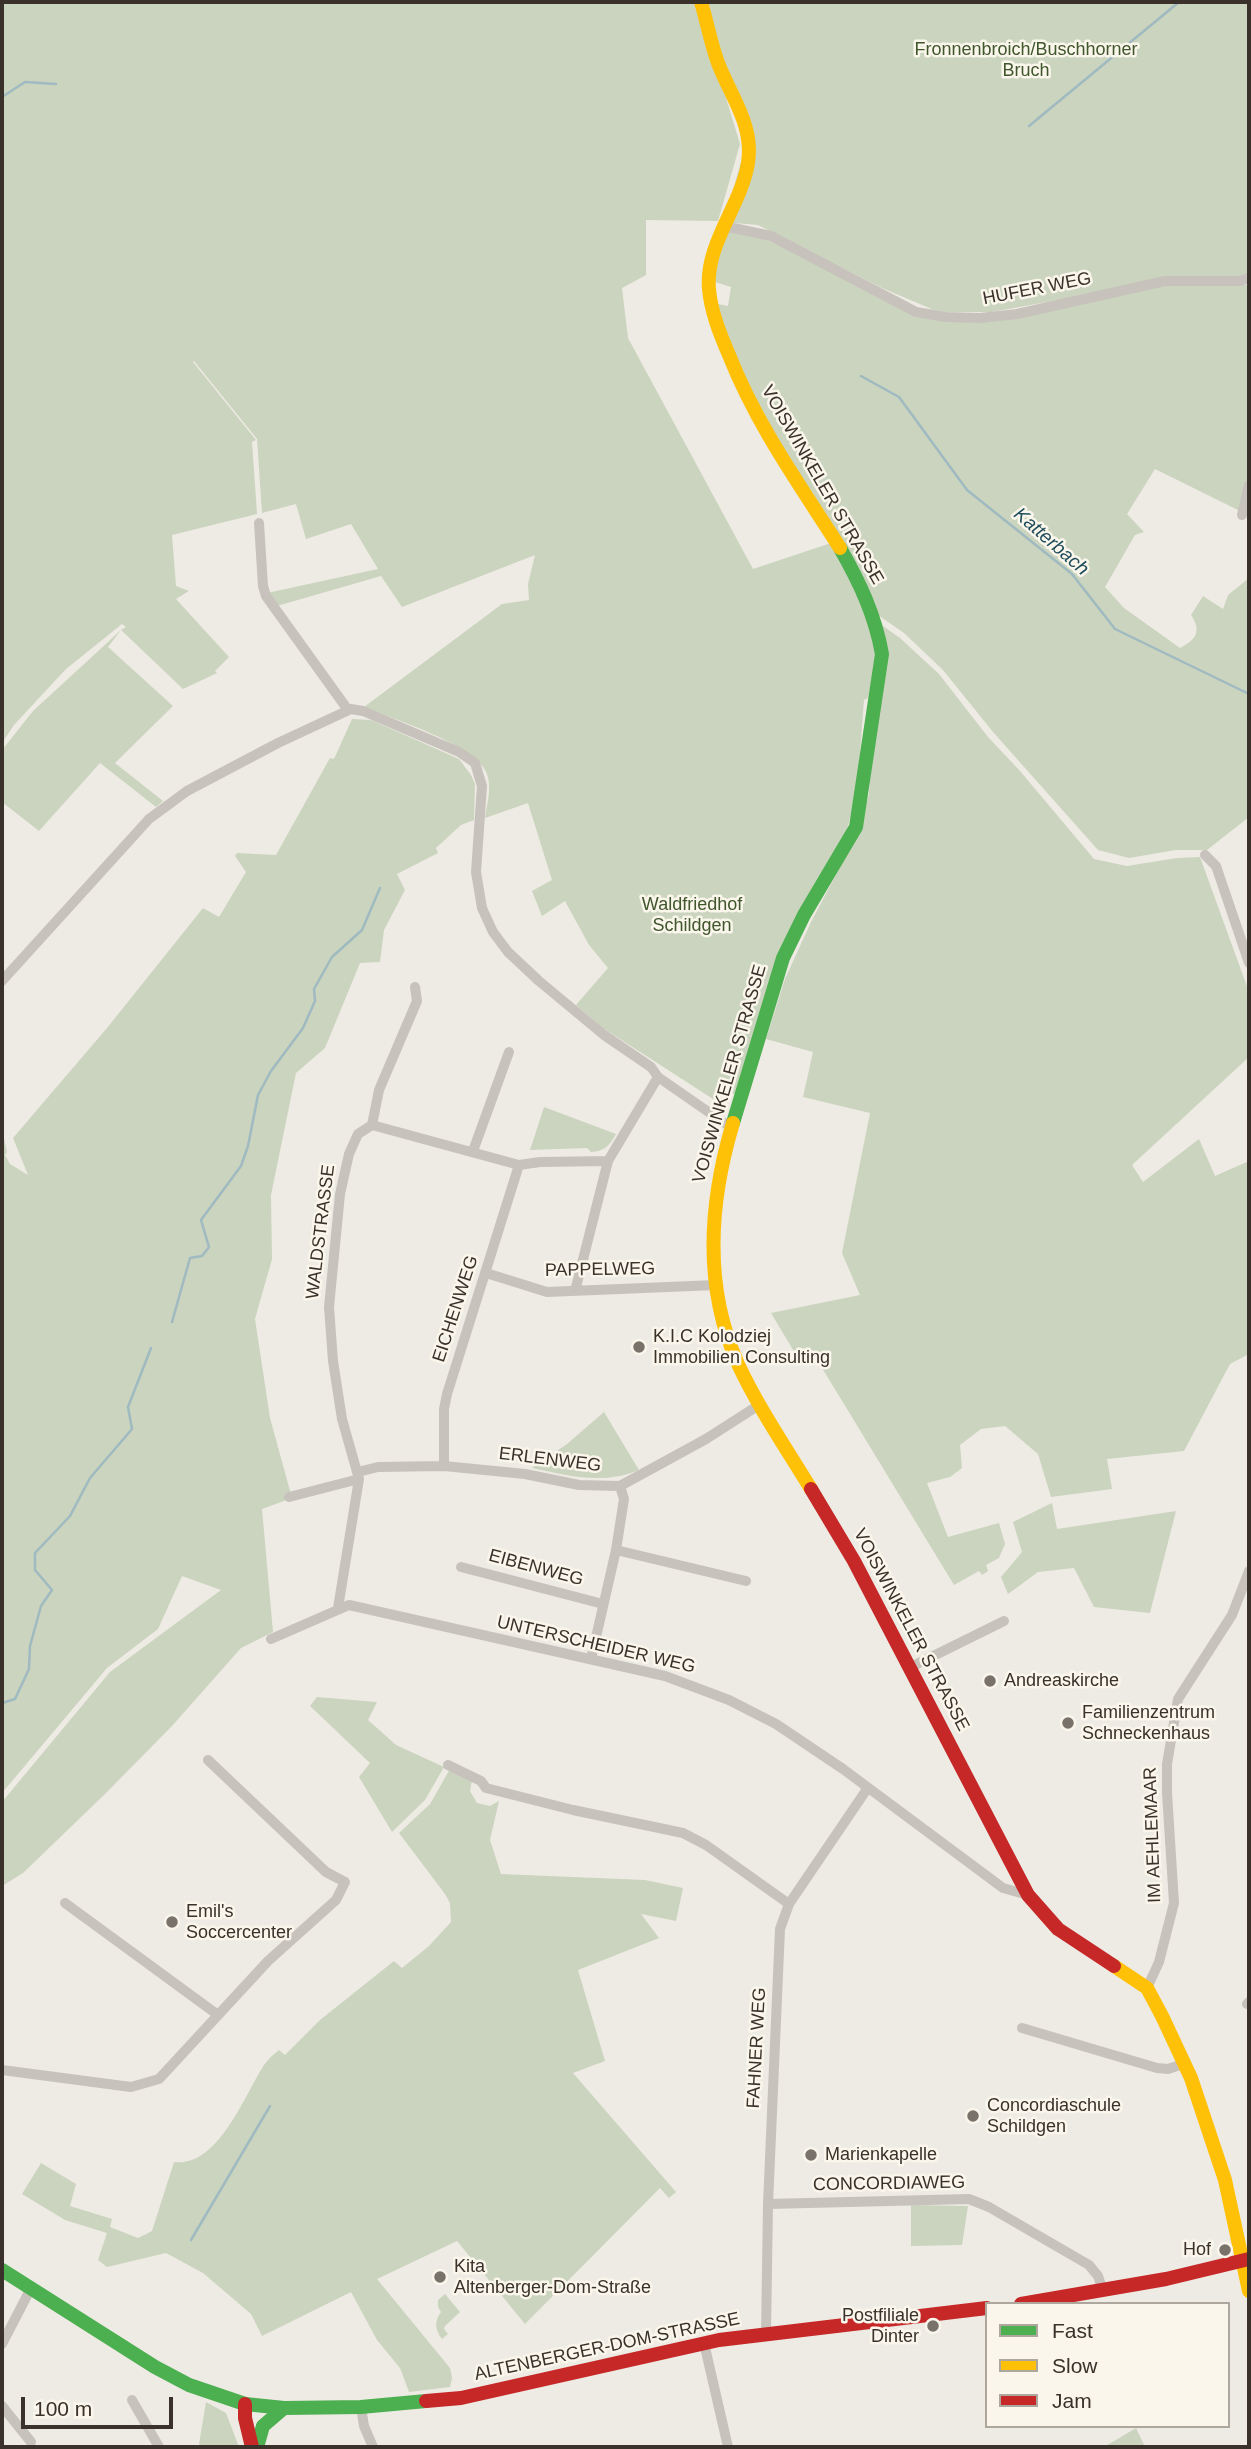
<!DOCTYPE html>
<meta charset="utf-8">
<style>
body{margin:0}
#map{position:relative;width:1251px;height:2449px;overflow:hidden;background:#eeebe4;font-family:Helvetica,sans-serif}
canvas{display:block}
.frame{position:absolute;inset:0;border:4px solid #39312a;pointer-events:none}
.legend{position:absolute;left:985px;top:2302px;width:245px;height:126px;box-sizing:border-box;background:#faf6eb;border:2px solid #ada79e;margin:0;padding:9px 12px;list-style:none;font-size:21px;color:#39312a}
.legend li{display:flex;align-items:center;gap:14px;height:35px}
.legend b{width:35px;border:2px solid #ada79e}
.scale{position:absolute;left:21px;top:2397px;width:152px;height:32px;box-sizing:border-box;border:4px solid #39312a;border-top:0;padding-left:9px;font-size:21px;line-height:24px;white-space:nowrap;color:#39312a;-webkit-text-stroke:5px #faf6eb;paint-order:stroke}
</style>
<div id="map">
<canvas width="1251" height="2449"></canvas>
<div class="frame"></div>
<ul class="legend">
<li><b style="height:9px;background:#4caf50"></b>Fast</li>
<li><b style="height:9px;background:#ffc107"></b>Slow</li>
<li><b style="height:9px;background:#c62828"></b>Jam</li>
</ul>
<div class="scale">100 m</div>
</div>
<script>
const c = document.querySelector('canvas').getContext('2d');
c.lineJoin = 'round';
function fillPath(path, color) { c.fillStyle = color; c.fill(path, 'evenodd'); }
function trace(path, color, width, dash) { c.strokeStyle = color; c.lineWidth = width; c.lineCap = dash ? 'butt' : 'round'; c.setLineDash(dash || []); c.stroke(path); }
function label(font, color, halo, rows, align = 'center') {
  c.font = font + ' Helvetica,sans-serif'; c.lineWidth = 5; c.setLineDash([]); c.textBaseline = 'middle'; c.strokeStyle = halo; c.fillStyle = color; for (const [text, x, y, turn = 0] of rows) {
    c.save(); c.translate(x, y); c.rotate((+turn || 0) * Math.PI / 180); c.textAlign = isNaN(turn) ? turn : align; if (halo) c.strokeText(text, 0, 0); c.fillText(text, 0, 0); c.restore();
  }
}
fillPath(new Path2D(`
 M 2,2 L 697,2 L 740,144 L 718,221 L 646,220 L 646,275 L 622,288 L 628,338 L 753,569 L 831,543 L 870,615 L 878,649 L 868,698 L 864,700 L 857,793 L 847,829 L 822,875 L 738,1095 L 725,1092 L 713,1099 L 603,1028 L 576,1005 L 608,968 L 589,945 L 565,901 L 542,916 L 532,891 L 552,880 L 528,803 L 485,818 C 487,804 492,788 487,774 C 477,745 393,719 364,707 L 502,604 L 529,600 L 528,584 L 535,555 L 402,607 L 381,576 L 277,606 L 267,593 L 378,569 L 351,524 L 306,539 L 296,504 L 262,513 L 257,439 L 194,361 L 193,362 L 256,440 L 252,442 L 257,514 L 172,535 L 176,586 L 189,591 L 176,599 L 229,657 L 215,671 L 217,673 L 183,689 L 121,630 L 108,647 L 173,706 L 115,763 L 163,801 L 156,807 L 100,763 L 39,831 L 2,802 L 2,750 L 33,711 L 121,630 L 126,627 L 122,624 L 66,669 L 14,725 L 2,743 Z
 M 703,2 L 1249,2 L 1249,274 L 1245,277 L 1189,276 L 992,312 L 947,312 L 934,310 L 882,288 L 758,225 L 724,222 L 746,144 Z
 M 722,227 L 754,234 L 932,315 L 961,322 L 1141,289 L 1190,283 L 1249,285 L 1249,471 L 1240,511 L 1155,469 L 1127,514 L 1144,532 L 1135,535 L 1105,587 L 1124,608 L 1180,648 C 1196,640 1202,631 1191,615 L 1203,596 L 1223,609 L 1228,595 L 1249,578 L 1249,817 L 1207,850 L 1176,850 L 1129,858 L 1098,850 L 993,732 L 943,670 L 904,633 L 875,613 L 754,408 L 722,326 L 718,304 L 728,306 L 731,287 L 712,281 Z
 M 883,626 L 900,638 L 939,674 L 988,737 L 1020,771 L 1094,859 L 1127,866 L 1177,858 L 1200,857 L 1249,992 L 1249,1057 L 1132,1165 L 1143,1182 L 1199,1139 L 1215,1176 L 1249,1161 L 1249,1354 L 1230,1364 L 1184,1451 L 1107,1459 L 1112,1489 L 1051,1497 L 1038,1454 L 1005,1426 L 981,1429 L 960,1445 L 962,1468 L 950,1477 L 927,1483 L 948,1537 L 999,1523 L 1005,1544 L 999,1558 L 986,1565 L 988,1571 L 982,1575 L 979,1571 L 954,1585 L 816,1358 L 802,1365 L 771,1313 L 860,1295 L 842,1253 L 870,1113 L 803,1097 L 813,1052 L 766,1039 L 785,979 L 811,922 L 858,833 L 869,794 L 874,717 Z
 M 352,719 L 371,720 L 459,759 L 471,775 L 475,784 L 474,820 L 461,825 L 436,848 L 438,853 L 397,874 L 405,890 L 384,930 L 380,962 L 360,963 L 325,1048 L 296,1073 L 271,1195 L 272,1259 L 255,1319 L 270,1418 L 292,1498 L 262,1509 L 273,1632 L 241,1648 L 172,1726 L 105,1794 L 23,1873 L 2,1886 L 2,1802 L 110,1672 L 221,1590 L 182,1576 L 158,1629 L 107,1668 L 2,1793 L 2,1130 L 7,1152 L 5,1155 L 10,1164 L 28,1175 L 13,1138 L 107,1028 L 203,908 L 219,917 L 246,872 L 235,856 L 237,853 L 276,855 L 330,758 L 334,759 Z
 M 544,1107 L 616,1134 C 609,1146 605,1151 591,1152 L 587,1148 L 530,1150 Z
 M 604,1412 L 639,1470 C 603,1485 569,1476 532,1468 L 567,1444 Z
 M 1052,1503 L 1057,1529 L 1176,1511 L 1150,1613 L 1094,1607 L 1074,1568 L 1038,1572 L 1008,1594 L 1001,1577 L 1022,1552 L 1013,1522 Z
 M 317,1697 L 377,1702 L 368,1720 L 396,1745 L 444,1767 L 425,1800 L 392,1832 L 359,1777 L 370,1763 L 310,1706 Z
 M 450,1769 L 472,1780 L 470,1791 L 477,1803 L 490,1806 L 499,1801 L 490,1840 L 501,1874 L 645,1880 L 683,1888 L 676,1921 L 641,1914 L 659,1938 L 578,1970 L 605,2061 L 573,2073 L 676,2192 L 669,2198 L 660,2188 L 525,2324 L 457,2241 L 377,2279 L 450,2368 L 452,2378 L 450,2387 L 409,2392 L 400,2368 L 377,2340 L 351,2292 L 262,2336 L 251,2314 L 203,2273 L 166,2253 L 107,2267 L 98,2260 L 107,2233 L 65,2220 L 22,2194 L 41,2163 L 76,2184 L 70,2206 L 112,2219 L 110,2227 L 138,2238 L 152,2231 L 174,2162 C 218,2168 245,2094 264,2065 C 268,2059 274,2054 279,2050 L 285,2055 L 320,2020 L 394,1961 L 402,1968 L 429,1946 L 451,1922 L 450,1903 L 445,1894 L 399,1833 L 430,1804 Z
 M 911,2205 L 968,2206 L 962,2245 L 911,2246 Z
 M 445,2294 L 460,2312 L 445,2326 L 444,2329 L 448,2334 L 442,2339 C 435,2330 434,2321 441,2312 L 438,2307 L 438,2300 Z
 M 206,2402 L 226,2413 L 239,2447 L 201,2447 L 199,2444 Z
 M 1136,2428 L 1145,2447 L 1104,2447 Z`), '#cbd4be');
trace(new Path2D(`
 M 2,97 L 25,82 L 56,84
 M 1029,126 L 1179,2
 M 861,376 L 899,397 L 967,490 L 1072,574 L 1115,629 L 1249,694
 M 172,1322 L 190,1258 L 202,1256 L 209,1247 L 201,1220 L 241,1166 L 248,1146 L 258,1095 L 271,1071 L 303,1028 L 315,1001 L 314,989 L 332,957 L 362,930 L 380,888
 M 2,1703 L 15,1699 L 29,1669 L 30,1646 L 41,1606 L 52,1590 L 35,1570 L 35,1553 L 70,1516 L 90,1478 L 132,1429 L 128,1407 L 151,1348
 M 191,2240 L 270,2106`), '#9fbac0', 2.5);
trace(new Path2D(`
 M 724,226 L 771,236 L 916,312 L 946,317 L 980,318 L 1017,314 L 1165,281 L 1240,281 L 1249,278
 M 1242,515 L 1249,485
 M 259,523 L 263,586 L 266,596 L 348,710
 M 1205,855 L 1216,866 L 1249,963
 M 2,981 L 149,819 L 187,791 L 278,743 L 351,709 L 363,711 L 459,752 L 475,763 L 482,786 L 476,872 L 482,908 L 493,932 L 508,952 L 539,981 L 604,1035 L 651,1067 L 658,1077 L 733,1129
 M 372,1125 L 379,1090 L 417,1001 L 415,987
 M 473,1151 L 509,1052
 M 486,1273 L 547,1292 L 716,1285
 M 575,1291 L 608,1161
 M 444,1466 L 444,1409 L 447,1394 L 519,1165
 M 358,1472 L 378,1467 L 444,1466 L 525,1474 L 579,1485 L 620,1486 L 706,1439 L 759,1405
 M 289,1497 L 359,1479
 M 616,1550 L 746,1581
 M 461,1567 L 603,1604
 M 338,1608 L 359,1479 L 342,1419 L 333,1361 L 329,1307 L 340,1194 L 349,1154 L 358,1134 L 372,1125 L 519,1165 L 540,1162 L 608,1161 L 658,1077
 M 271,1639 L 349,1605 L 665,1676 L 729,1700 L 776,1724 L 843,1769 L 1003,1888 L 1028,1895
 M 591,1659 L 616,1550 L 624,1499 L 620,1486
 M 911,1667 L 1004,1621
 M 448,1765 L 481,1781 L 486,1788 L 573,1810 L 683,1833 L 706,1845 L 789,1904
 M 65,1903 L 218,2015
 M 1147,1988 L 1159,1962 L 1174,1903 L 1167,1793 L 1167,1764 L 1178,1699 L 1232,1615 L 1249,1571
 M 1247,2004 L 1249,2002
 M 1022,2028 L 1157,2068 L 1168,2069 L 1183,2064
 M 2,2070 L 131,2087 L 159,2079 L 268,1961 L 336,1900 L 345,1882 L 326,1872 L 208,1760
 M 768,2204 L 969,2199 L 989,2207 L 1089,2265 L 1098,2276 L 1103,2291
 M 766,2333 L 768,2204 L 780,1929 L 789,1904 L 867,1789
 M 704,2343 L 728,2447
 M 2,2344 L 31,2288
 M 132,2400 L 159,2447
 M 2,2406 L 31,2442
 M 361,2407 L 364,2426 L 373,2447`), '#c7c3bc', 10);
trace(new Path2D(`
 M 733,1123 L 783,958 L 804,915 L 856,827 L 882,654 C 875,615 860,583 840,548
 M 2,2270 L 155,2367 L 189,2385 L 245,2404 L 284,2408 L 361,2407 L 426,2401
 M 257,2447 L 263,2426 L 284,2408`), '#4caf50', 14);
trace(new Path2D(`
 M 701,2 C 707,22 711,44 718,63 C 731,97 754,125 748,163 C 741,206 705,244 709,289 C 711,312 720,334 729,355 C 757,426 800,485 840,548
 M 733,1123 C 709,1203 703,1286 738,1364 C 758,1407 786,1448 811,1489
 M 1114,1966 L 1147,1988 L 1162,2016 L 1191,2078 L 1225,2180 L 1249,2291`), '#ffc107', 14);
trace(new Path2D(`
 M 811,1489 L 854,1561 L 1028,1895 L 1058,1929 L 1114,1966
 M 1021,2304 L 1166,2279 L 1249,2259
 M 426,2401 L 461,2398 L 719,2340 L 987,2308
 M 245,2404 L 245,2418 L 252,2447`), '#c62828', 14);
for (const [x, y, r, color] of [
 [639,1347,7,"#78726b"],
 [990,1681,7,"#78726b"],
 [1068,1723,7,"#78726b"],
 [172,1922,7,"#78726b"],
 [973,2116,7,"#78726b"],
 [811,2155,7,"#78726b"],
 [1225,2250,7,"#78726b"],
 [440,2277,7,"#78726b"],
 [933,2326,7,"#78726b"]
]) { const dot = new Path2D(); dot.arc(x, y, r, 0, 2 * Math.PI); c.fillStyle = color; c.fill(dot); trace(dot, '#faf6eb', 2.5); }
label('18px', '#40572d', '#faf6eb', [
 ["Fronnenbroich/Buschhorner",1026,50],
 ["Bruch",1026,71],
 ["Waldfriedhof",692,905],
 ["Schildgen",692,926]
]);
label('18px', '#39312a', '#faf6eb', [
 ["HUFER WEG",1037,289,-11],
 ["VOISWINKELER STRASSE",822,485,60],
 ["VOISWINKELER STRASSE",730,1074,-74],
 ["WALDSTRASSE",321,1232,-83],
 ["PAPPELWEG",600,1270,-1],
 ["EICHENWEG",456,1309,-72],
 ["ERLENWEG",550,1460,7],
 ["EIBENWEG",536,1568,15],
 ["VOISWINKELER STRASSE",911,1630,62],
 ["UNTERSCHEIDER WEG",596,1645,13],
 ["IM AEHLEMAAR",1153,1835,-92],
 ["FAHNER WEG",757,2048,-87],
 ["CONCORDIAWEG",889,2184,-1],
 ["ALTENBERGER-DOM-STRASSE",607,2347,-12]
]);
label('18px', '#39312a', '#faf6eb', [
 ["K.I.C Kolodziej",653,1337],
 ["Immobilien Consulting",653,1358],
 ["Andreaskirche",1004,1681],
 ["Familienzentrum",1082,1713],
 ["Schneckenhaus",1082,1734],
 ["Emil's",186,1912],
 ["Soccercenter",186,1933],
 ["Concordiaschule",987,2106],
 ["Schildgen",987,2127],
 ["Marienkapelle",825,2155],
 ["Hof",1211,2250,"right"],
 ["Kita",454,2267],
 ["Altenberger-Dom-Straße",454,2288],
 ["Postfiliale",919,2316,"right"],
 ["Dinter",919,2337,"right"]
], 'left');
label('italic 19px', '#1f4c5b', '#faf6eb', [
 ["Katterbach",1051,542,41]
]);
</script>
